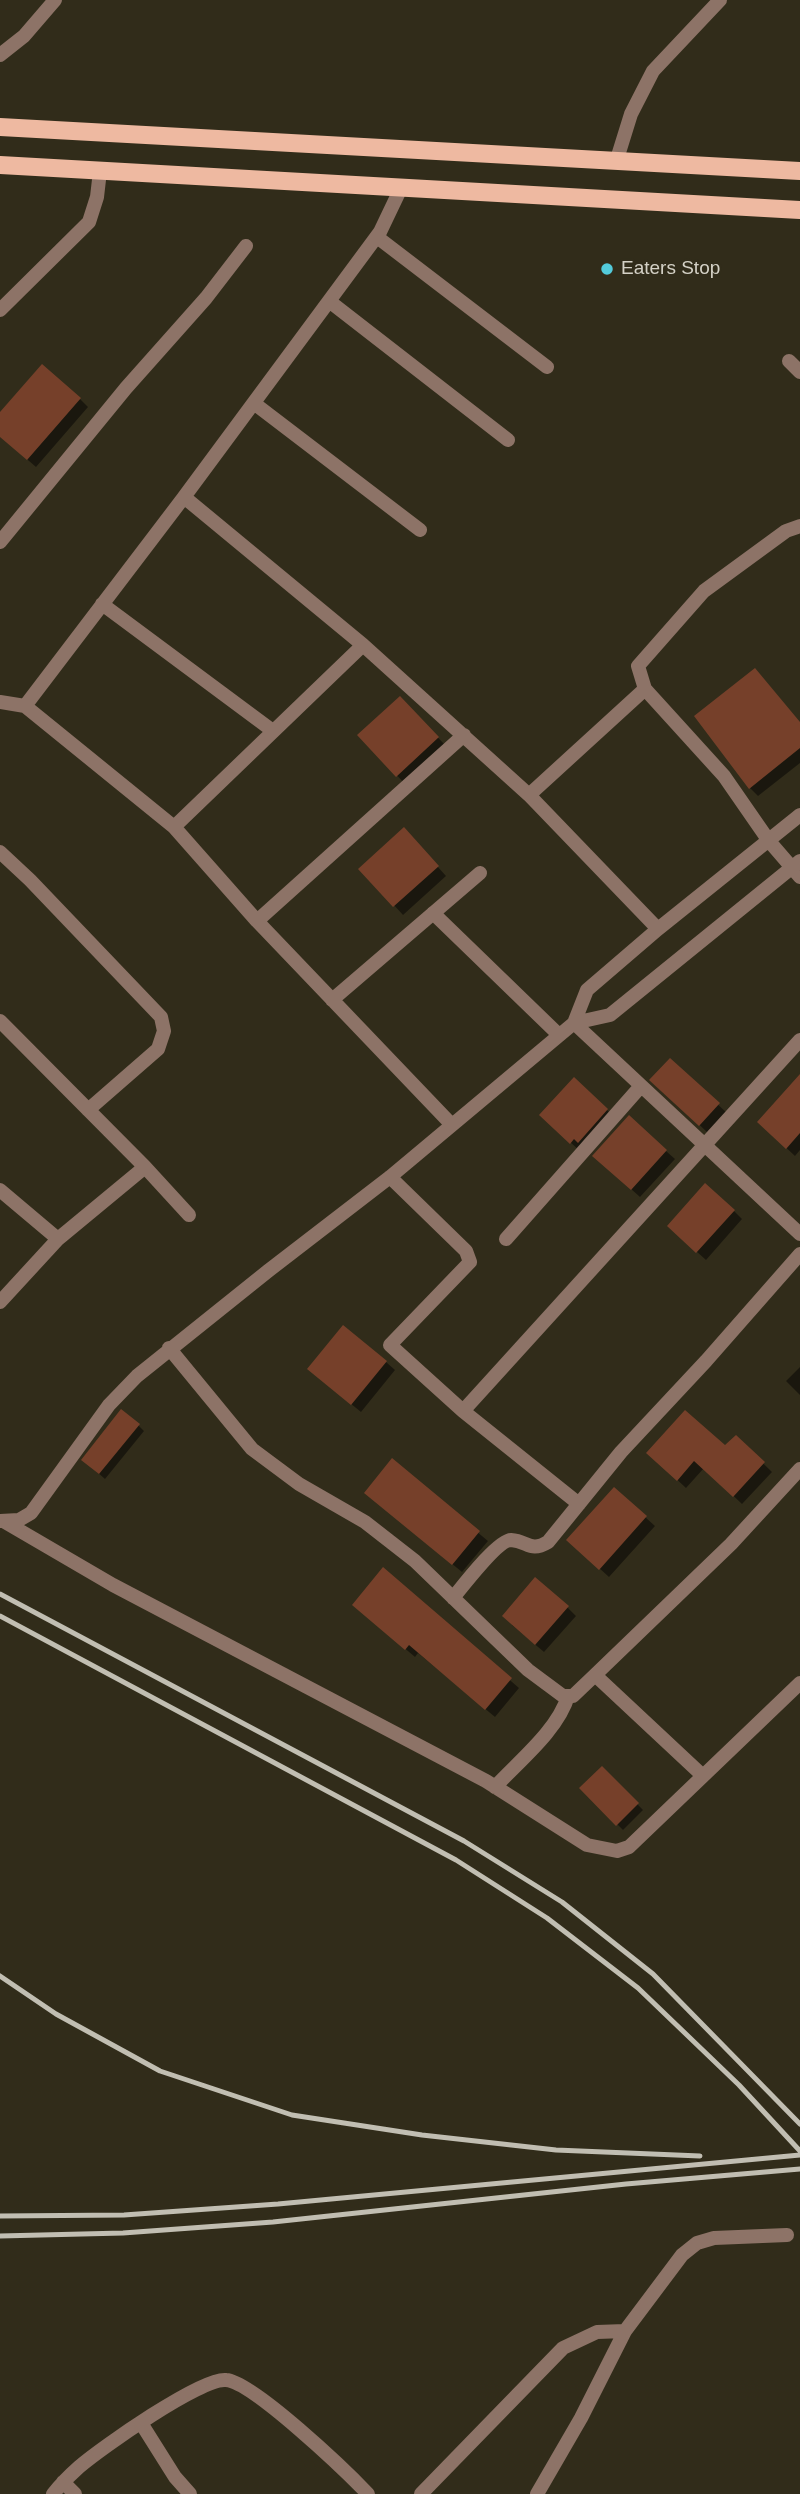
<!DOCTYPE html>
<style>
body{margin:0}
canvas{display:block;background:#312c1a}
</style>
<canvas width="800" height="2494"></canvas>
<script>
const c = document.querySelector('canvas').getContext('2d');
c.lineJoin = 'round';
function fillPath(path, color) { c.fillStyle = color; c.fill(path, 'evenodd'); }
function trace(path, color, width, dash) { c.strokeStyle = color; c.lineWidth = width; c.lineCap = dash ? 'butt' : 'round'; c.setLineDash(dash || []); c.stroke(path); }
function label(font, color, halo, rows, align = 'center') {
  c.font = font + ' Helvetica,sans-serif'; c.lineWidth = 5; c.setLineDash([]); c.textBaseline = 'middle'; c.strokeStyle = halo; c.fillStyle = color; for (const [text, x, y, turn = 0] of rows) {
    c.save(); c.translate(x, y); c.rotate((+turn || 0) * Math.PI / 180); c.textAlign = isNaN(turn) ? turn : align; if (halo) c.strokeText(text, 0, 0); c.fillText(text, 0, 0); c.restore();
  }
}
fillPath(new Path2D(`
 M 80,399 L 88,407 L 36,467 L 0,436 L 0,415 Z
 M 400,698 L 446,746 L 405,784 L 359,735 Z
 M 800,723 L 800,763 L 758,796 L 750,788 Z
 M 412,838 L 446,876 L 403,915 L 361,869 Z
 M 670,1060 L 727,1113 L 708,1133 L 652,1080 Z
 M 800,1077 L 800,1150 L 795,1156 L 767,1130 Z
 M 607,1110 L 615,1118 L 580,1151 L 550,1124 Z
 M 666,1151 L 675,1159 L 640,1197 L 603,1164 Z
 M 734,1211 L 742,1219 L 706,1260 L 678,1235 Z
 M 386,1362 L 395,1370 L 361,1412 L 318,1377 Z
 M 800,1367 L 800,1395 L 786,1381 Z
 M 138,1425 L 144,1431 L 105,1479 L 89,1465 Z
 M 736,1437 L 772,1472 L 742,1504 L 704,1468 L 686,1488 L 657,1461 L 725,1448 Z
 M 392,1461 L 488,1541 L 462,1572 L 375,1501 Z
 M 614,1489 L 655,1526 L 609,1577 L 577,1548 Z
 M 567,1607 L 576,1616 L 544,1652 L 512,1625 Z
 M 363,1613 L 444,1623 L 519,1688 L 495,1717 L 418,1653 L 415,1657 Z
 M 602,1768 L 643,1810 L 623,1830 L 581,1788 Z`), '#0007');
fillPath(new Path2D(`
 M 42,364 L 81,398 L 27,460 L 0,437 L 0,412 Z
 M 755,668 L 800,722 L 800,748 L 749,789 L 694,716 Z
 M 400,696 L 439,737 L 396,777 L 357,735 Z
 M 404,827 L 439,866 L 393,907 L 358,869 Z
 M 670,1058 L 720,1103 L 699,1126 L 649,1080 Z
 M 800,1074 L 800,1133 L 786,1149 L 757,1122 Z
 M 574,1077 L 608,1109 L 578,1143 L 574,1139 L 570,1144 L 539,1115 Z
 M 629,1115 L 667,1150 L 631,1190 L 592,1156 Z
 M 705,1183 L 735,1210 L 696,1253 L 667,1226 Z
 M 343,1325 L 387,1361 L 351,1405 L 307,1369 Z
 M 121,1409 L 140,1424 L 99,1474 L 81,1460 Z
 M 685,1410 L 725,1445 L 736,1435 L 765,1462 L 733,1497 L 694,1461 L 677,1481 L 646,1453 Z
 M 392,1458 L 480,1531 L 452,1565 L 364,1493 Z
 M 614,1487 L 647,1516 L 599,1570 L 566,1540 Z
 M 383,1567 L 512,1678 L 485,1710 L 409,1645 L 405,1650 L 352,1605 Z
 M 535,1577 L 569,1606 L 535,1645 L 502,1616 Z
 M 602,1766 L 639,1803 L 616,1826 L 579,1788 Z`), '#76402a');
trace(new Path2D(`
 M 0,55 L 24,36 L 55,0
 M 617,159 L 631,114 L 653,71 L 720,0
 M 401,188 L 380,232 L 184,497 L 363,645 L 529,795 L 645,689 L 638,666 L 704,591 L 786,531 L 800,526
 M 377,237 L 547,367
 M 329,301 L 508,440
 M 0,310 L 89,222 L 97,197 L 100,171
 M 789,361 L 800,372
 M 255,404 L 420,530
 M 0,542 L 126,388 L 206,298 L 246,246
 M 102,604 L 273,731
 M 645,689 L 724,776 L 769,841 L 800,877
 M 0,702 L 25,706 L 184,497
 M 25,706 L 174,827 L 257,921 L 452,1125
 M 529,795 L 658,929
 M 174,827 L 363,645
 M 0,852 L 30,880 L 161,1017 L 164,1031 L 158,1049 L 88,1110
 M 433,913 L 559,1035
 M 257,921 L 464,735
 M 332,1000 L 480,873
 M 0,1021 L 145,1167 L 189,1215
 M 574,1023 L 800,1234
 M 574,1023 L 610,1015 L 800,861
 M 390,1177 L 466,1251 L 470,1262 L 390,1345 L 463,1411 L 579,1504
 M 0,1190 L 58,1239
 M 506,1239 L 641,1086
 M 0,1302 L 58,1239 L 145,1167
 M 169,1348 L 252,1449 L 299,1484 L 365,1522 L 415,1561 L 528,1670 L 563,1696 L 573,1696 L 595,1675 L 731,1544 L 800,1469
 M 463,1411 L 800,1040
 M 0,1521 L 19,1520 L 31,1513 L 109,1405 L 137,1376 L 268,1271 L 390,1177 L 574,1023 L 587,990 L 658,929 L 800,815
 M 5,1522 L 113,1585 L 486,1781 L 587,1845 L 617,1851 L 629,1847 L 800,1683
 M 453,1598 C 462,1587 498,1540 511,1540 C 528,1541 530,1553 548,1542 L 621,1452 L 706,1361 L 800,1254
 M 595,1675 L 702,1775
 M 495,1787 C 519,1761 558,1730 568,1696
 M 141,2423 L 175,2477 L 190,2494
 M 63,2482 L 75,2494
 M 53,2494 C 61,2484 70,2475 79,2467 C 101,2448 202,2377 226,2380 C 253,2382 346,2471 368,2494
 M 421,2494 L 563,2348 L 597,2332 L 625,2331
 M 537,2494 L 581,2418 L 625,2331 L 682,2255 L 697,2243 L 714,2238 L 787,2235`), '#8d7367', 14);
trace(new Path2D(`
 M 0,127 L 800,171
 M 0,165 L 800,210`), '#eeb9a1', 18);
trace(new Path2D(`
 M 0,1594 L 464,1841 L 562,1902 L 653,1974 L 800,2124
 M 0,1616 L 456,1860 L 547,1918 L 638,1988 L 739,2085 L 800,2151
 M 0,1976 L 56,2014 L 160,2071 L 292,2115 L 422,2135 L 556,2150 L 700,2156
 M 0,2216 L 124,2215 L 278,2204 L 800,2155
 M 0,2236 L 123,2233 L 273,2222 L 626,2184 L 800,2169`), '#c1beb2', 5);
for (const [x, y, r, color] of [
 [607,269,7,"#53cbdb"]
]) { const dot = new Path2D(); dot.arc(x, y, r, 0, 2 * Math.PI); c.fillStyle = color; c.fill(dot); trace(dot, '#312c1a', 2.5); }
label('19px', '#d4d1c6', '#312c1a', [
 ["Eaters Stop",621,269]
], 'left');
</script>
